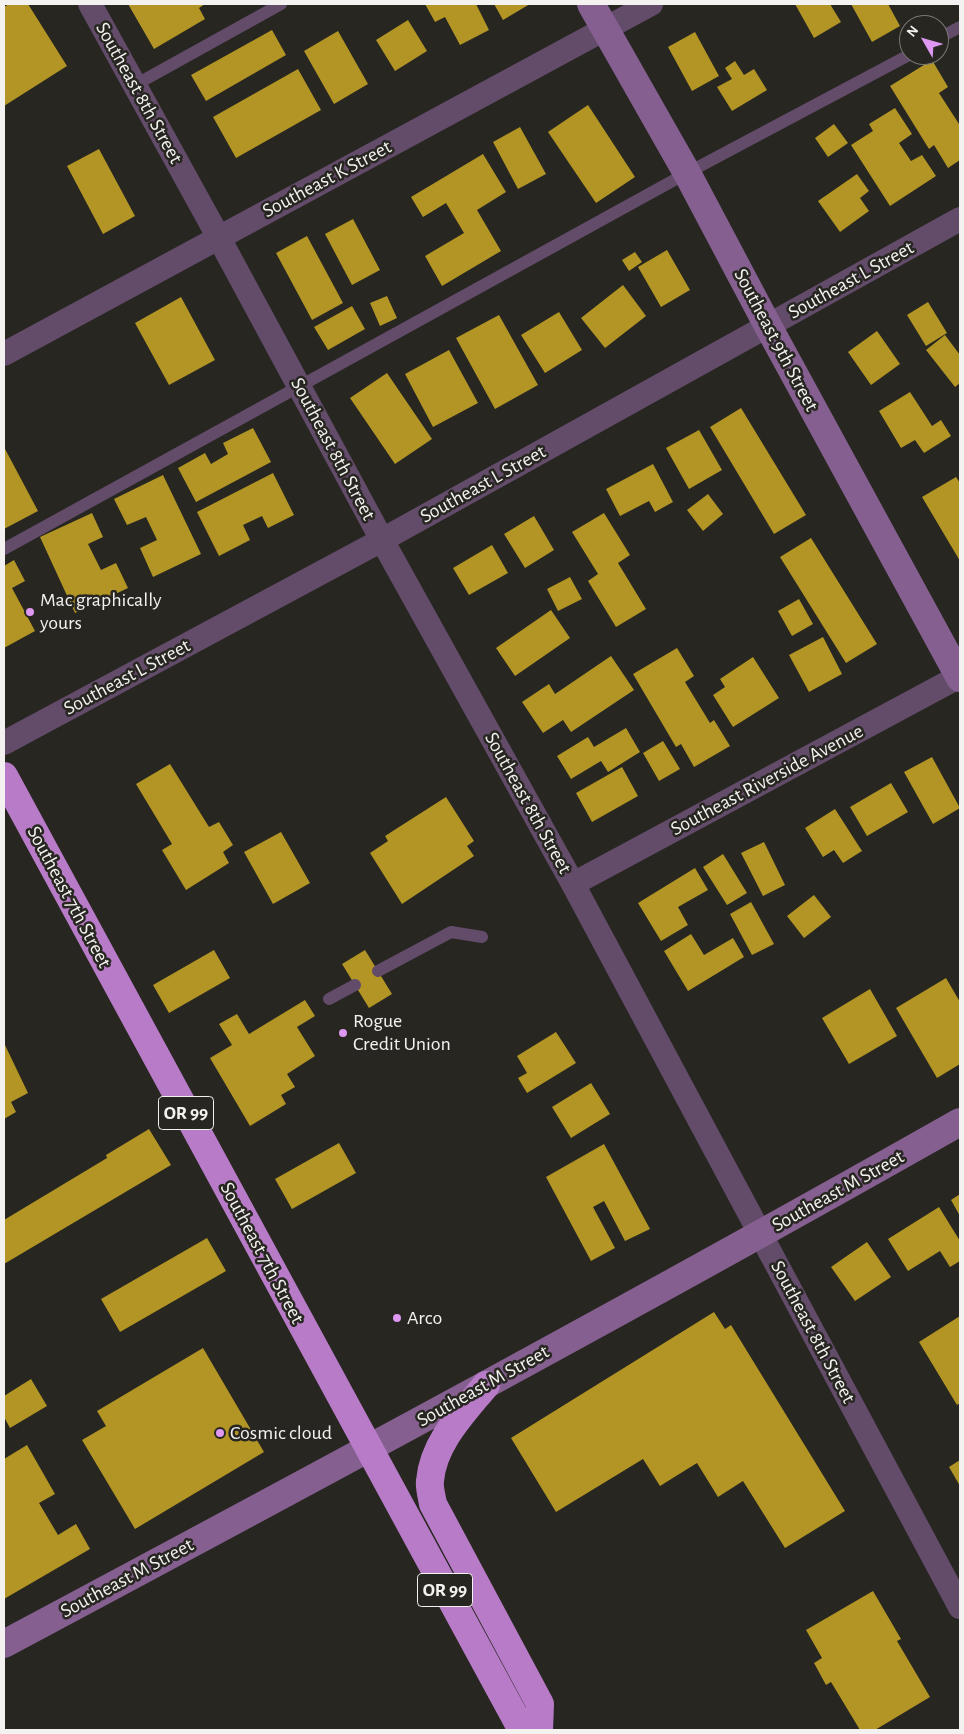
<!DOCTYPE html>
<style>
body{margin:0}
#map{position:relative;width:964px;height:1734px;overflow:hidden;background:#272621;font-family:"Alegreya Sans",sans-serif}
canvas{display:block}
.frame{position:absolute;inset:0;border:5px solid #f3f2f0;pointer-events:none}
.north{position:absolute;left:899px;top:15px;width:50px;height:50px;box-sizing:border-box;background:#272621;border:1px solid #797874;border-radius:50%;rotate:308deg;font-size:14px;font-weight:700;line-height:20px;text-align:center;color:#f3f2f0}
.north::after{content:'';display:block;margin:auto;width:18px;height:22px;background:#de98f2;clip-path:polygon(50% 0,100% 100%,50% 72%,0 100%)}
</style>
<div id="map">
<canvas width="964" height="1734"></canvas>
<div class="frame"></div>
<div class="north">N</div>
</div>
<script>
const c = document.querySelector('canvas').getContext('2d');
c.lineJoin = 'round';
function fillPath(path, color) { c.fillStyle = color; c.fill(path, 'evenodd'); }
function trace(path, color, width, dash) { c.strokeStyle = color; c.lineWidth = width; c.lineCap = dash ? 'butt' : 'round'; c.setLineDash(dash || []); c.stroke(path); }
function label(font, color, halo, rows, align = 'center') {
  c.font = font + ' "Alegreya Sans",sans-serif'; c.lineWidth = 5; c.setLineDash([]); c.textBaseline = 'middle'; c.strokeStyle = halo; c.fillStyle = color; for (const [text, x, y, turn = 0] of rows) {
    c.save(); c.translate(x, y); c.rotate((+turn || 0) * Math.PI / 180); c.textAlign = isNaN(turn) ? turn : align; if (halo) c.strokeText(text, 0, 0); c.fillText(text, 0, 0); c.restore();
  }
}
fillPath(new Path2D(`
 M 9,4 L 28,4 L 67,66 L 4,106 L 4,7 Z
 M 128,4 L 205,4 L 199,8 L 205,19 L 154,49 Z
 M 425,4 L 476,4 L 489,30 L 460,45 L 445,17 L 435,22 Z
 M 494,4 L 530,4 L 503,20 Z
 M 795,4 L 830,4 L 841,22 L 814,38 Z
 M 851,4 L 888,4 L 900,26 L 872,42 Z
 M 408,20 L 427,51 L 395,71 L 376,40 Z
 M 272,30 L 286,55 L 206,101 L 191,75 Z
 M 338,31 L 368,84 L 334,104 L 304,51 Z
 M 695,32 L 719,76 L 692,91 L 668,47 Z
 M 932,60 L 948,87 L 939,93 L 959,124 L 960,124 L 960,160 L 948,168 L 934,145 L 929,149 L 890,86 Z
 M 735,61 L 744,75 L 754,69 L 767,90 L 732,111 L 717,87 L 732,79 L 725,68 Z
 M 298,69 L 321,110 L 236,158 L 213,117 Z
 M 588,105 L 635,177 L 596,203 L 548,132 Z
 M 895,108 L 912,134 L 899,143 L 911,161 L 922,155 L 936,176 L 890,206 L 851,145 L 873,131 L 869,124 Z
 M 834,124 L 848,143 L 828,157 L 815,138 Z
 M 520,127 L 546,174 L 518,189 L 493,142 Z
 M 99,149 L 135,216 L 103,234 L 67,166 Z
 M 483,154 L 506,192 L 477,210 L 501,251 L 442,286 L 425,256 L 464,233 L 446,203 L 423,217 L 411,197 Z
 M 857,174 L 869,191 L 860,198 L 869,211 L 840,232 L 818,201 Z
 M 353,219 L 380,270 L 352,285 L 325,234 Z
 M 307,236 L 343,303 L 312,320 L 276,253 Z
 M 667,250 L 690,290 L 661,307 L 638,267 Z
 M 635,252 L 642,262 L 629,271 L 622,260 Z
 M 623,285 L 646,316 L 605,348 L 581,318 Z
 M 387,296 L 397,318 L 380,326 L 370,303 Z
 M 181,297 L 215,360 L 169,385 L 135,323 Z
 M 928,302 L 947,333 L 926,346 L 907,315 Z
 M 352,306 L 365,329 L 328,350 L 314,327 Z
 M 559,312 L 582,350 L 545,373 L 521,335 Z
 M 499,315 L 538,385 L 495,409 L 456,338 Z
 M 877,331 L 900,364 L 871,385 L 848,352 Z
 M 945,335 L 960,355 L 960,383 L 955,387 L 926,350 Z
 M 449,350 L 478,403 L 433,427 L 405,374 Z
 M 387,373 L 432,439 L 395,464 L 350,398 Z
 M 910,392 L 932,426 L 941,420 L 951,436 L 924,453 L 915,440 L 901,448 L 879,411 Z
 M 741,408 L 806,515 L 774,534 L 710,427 Z
 M 253,428 L 271,462 L 196,502 L 178,468 L 205,453 L 211,464 L 228,454 L 223,443 Z
 M 699,430 L 722,470 L 689,489 L 666,448 Z
 M 4,447 L 38,511 L 4,529 Z
 M 653,464 L 673,502 L 655,512 L 649,501 L 620,516 L 606,489 Z
 M 273,473 L 294,515 L 268,528 L 262,516 L 243,525 L 250,540 L 219,556 L 197,512 Z
 M 163,475 L 201,554 L 153,577 L 140,548 L 157,540 L 146,517 L 127,525 L 114,499 Z
 M 956,477 L 960,483 L 960,561 L 922,497 Z
 M 708,494 L 723,514 L 703,531 L 687,510 Z
 M 92,513 L 103,537 L 88,544 L 101,570 L 116,563 L 128,588 L 75,613 L 40,537 Z
 M 604,513 L 630,555 L 618,563 L 646,609 L 616,627 L 588,581 L 598,574 L 572,532 Z
 M 534,516 L 554,550 L 525,568 L 504,534 Z
 M 811,538 L 877,644 L 846,663 L 780,557 Z
 M 492,545 L 508,573 L 469,595 L 453,568 Z
 M 14,560 L 25,581 L 12,588 L 35,631 L 4,648 L 4,566 Z
 M 570,577 L 582,599 L 558,611 L 547,589 Z
 M 799,599 L 813,624 L 792,636 L 778,611 Z
 M 551,610 L 570,638 L 515,676 L 496,648 Z
 M 823,637 L 842,674 L 809,692 L 789,655 Z
 M 677,648 L 694,676 L 685,682 L 710,723 L 714,720 L 730,746 L 694,767 L 681,744 L 676,747 L 633,674 Z
 M 611,656 L 634,690 L 571,732 L 563,720 L 543,733 L 522,702 L 549,684 L 555,694 Z
 M 753,657 L 779,698 L 733,727 L 713,695 L 725,687 L 720,679 Z
 M 626,728 L 640,752 L 608,772 L 601,761 L 571,779 L 557,756 L 588,737 L 594,747 Z
 M 663,741 L 680,769 L 659,781 L 643,753 Z
 M 932,757 L 960,808 L 933,824 L 904,772 Z
 M 170,764 L 209,827 L 219,822 L 233,845 L 223,852 L 229,863 L 186,890 L 162,850 L 172,844 L 136,784 Z
 M 622,767 L 638,796 L 592,822 L 576,793 Z
 M 891,783 L 908,812 L 867,836 L 850,807 Z
 M 446,797 L 474,841 L 467,846 L 474,856 L 402,904 L 370,853 L 388,841 L 385,836 Z
 M 835,809 L 862,851 L 843,863 L 834,850 L 823,857 L 805,828 Z
 M 281,832 L 310,883 L 273,904 L 244,852 Z
 M 764,842 L 785,885 L 763,896 L 741,853 Z
 M 723,854 L 747,893 L 727,905 L 703,867 Z
 M 695,868 L 708,890 L 678,907 L 688,925 L 661,941 L 638,903 Z
 M 814,895 L 831,917 L 804,938 L 787,916 Z
 M 751,902 L 774,944 L 752,955 L 730,914 Z
 M 691,934 L 704,955 L 733,938 L 744,957 L 688,991 L 664,951 Z
 M 214,950 L 230,978 L 169,1013 L 153,985 Z
 M 365,950 L 392,994 L 369,1008 L 342,964 Z
 M 946,978 L 960,1002 L 960,1064 L 937,1078 L 896,1008 Z
 M 870,989 L 897,1036 L 849,1064 L 822,1018 Z
 M 305,1000 L 315,1016 L 297,1027 L 315,1056 L 287,1074 L 295,1087 L 281,1095 L 286,1104 L 250,1126 L 210,1058 L 232,1045 L 219,1024 L 237,1014 L 249,1034 Z
 M 556,1032 L 576,1063 L 527,1093 L 518,1078 L 527,1073 L 517,1056 Z
 M 4,1043 L 28,1093 L 11,1102 L 16,1112 L 4,1119 Z
 M 591,1083 L 610,1114 L 571,1138 L 552,1107 Z
 M 149,1129 L 171,1165 L 4,1264 L 4,1220 L 107,1158 L 106,1155 Z
 M 339,1143 L 356,1173 L 292,1209 L 275,1179 Z
 M 604,1144 L 650,1229 L 625,1241 L 604,1201 L 593,1207 L 615,1248 L 591,1261 L 546,1177 Z
 M 960,1194 L 960,1216 L 951,1200 Z
 M 939,1207 L 960,1241 L 960,1261 L 950,1267 L 940,1251 L 908,1271 L 888,1239 Z
 M 207,1238 L 226,1271 L 120,1332 L 101,1299 Z
 M 867,1242 L 891,1277 L 855,1301 L 831,1267 Z
 M 714,1312 L 725,1329 L 731,1325 L 845,1511 L 785,1548 L 743,1481 L 718,1497 L 697,1463 L 660,1486 L 643,1459 L 556,1512 L 511,1438 Z
 M 960,1316 L 960,1403 L 957,1405 L 919,1342 Z
 M 203,1348 L 264,1452 L 135,1529 L 82,1440 L 106,1426 L 97,1411 Z
 M 31,1379 L 47,1406 L 10,1428 L 4,1417 L 4,1396 Z
 M 27,1445 L 55,1494 L 39,1503 L 58,1535 L 76,1524 L 90,1549 L 4,1599 L 4,1459 Z
 M 960,1460 L 960,1486 L 949,1467 Z
 M 873,1591 L 901,1639 L 897,1641 L 930,1697 L 875,1730 L 860,1730 L 831,1682 L 826,1685 L 814,1663 L 822,1658 L 806,1630 Z`), '#b29524');
trace(new Path2D(`
 M 939,38 L 960,27
 M 135,85 L 281,4
 M 4,549 L 687,173 L 909,55
 M 378,971 L 451,932 L 482,937
 M 329,999 L 355,985`), '#634b6a', 12);
trace(new Path2D(`
 M 90,4 L 219,238 L 382,540 L 573,884 L 960,1607
 M 4,354 L 651,4
 M 4,743 L 382,540 L 960,219
 M 573,884 L 960,676`), '#634b6a', 24);
trace(new Path2D(`
 M 591,4 L 687,173 L 768,326 L 960,678
 M 4,1644 C 324,1473 644,1301 960,1122`), '#855f90', 28);
trace(new Path2D(`
 M 4,776 L 522,1730
 M 486,1385 C 463,1413 433,1443 430,1481 C 429,1488 432,1497 433,1504 L 540,1704 L 539,1730`), '#b87bc8', 28);
for (const [x, y, r, color] of [
 [30,612,5,"#de98f2"],
 [343,1033,5,"#de98f2"],
 [397,1318,5,"#de98f2"],
 [220,1433,5,"#de98f2"]
]) { const dot = new Path2D(); dot.arc(x, y, r, 0, 2 * Math.PI); c.fillStyle = color; c.fill(dot); trace(dot, '#272621', 2); }
for (const [x, y, w] of [
 [186,1113,55],
 [445,1590,55]
]) { const box = new Path2D(); box.roundRect(x - w / 2, y - 16.5, w, 33, 4); c.fillStyle = '#272621'; c.fill(box); trace(box, '#f3f2f0', 1); }
label('bold 19px', '#f3f2f0', null, [
 ["OR 99",186,1113],
 ["OR 99",445,1590]
]);
label('20px', '#f3f2f0', '#272621', [
 ["Southeast 8th Street",139,93,61],
 ["Southeast K Street",327,179,-28],
 ["Southeast L Street",851,280,-29],
 ["Southeast 9th Street",776,340,62],
 ["Southeast 8th Street",333,449,62],
 ["Southeast L Street",483,484,-29],
 ["Southeast L Street",127,677,-28],
 ["Southeast Riverside Avenue",767,780,-28],
 ["Southeast 8th Street",528,803,61],
 ["Southeast 7th Street",69,897,62],
 ["Southeast M Street",838,1191,-29],
 ["Southeast 7th Street",262,1253,62],
 ["Southeast 8th Street",813,1332,62],
 ["Southeast M Street",483,1386,-29],
 ["Southeast M Street",127,1578,-28]
]);
label('20px', '#f3f2f0', '#272621', [
 ["Mac graphically",40,600],
 ["yours",40,623],
 ["Rogue",353,1021],
 ["Credit Union",353,1044],
 ["Arco",407,1318],
 ["Cosmic cloud",230,1433]
], 'left');
</script>
